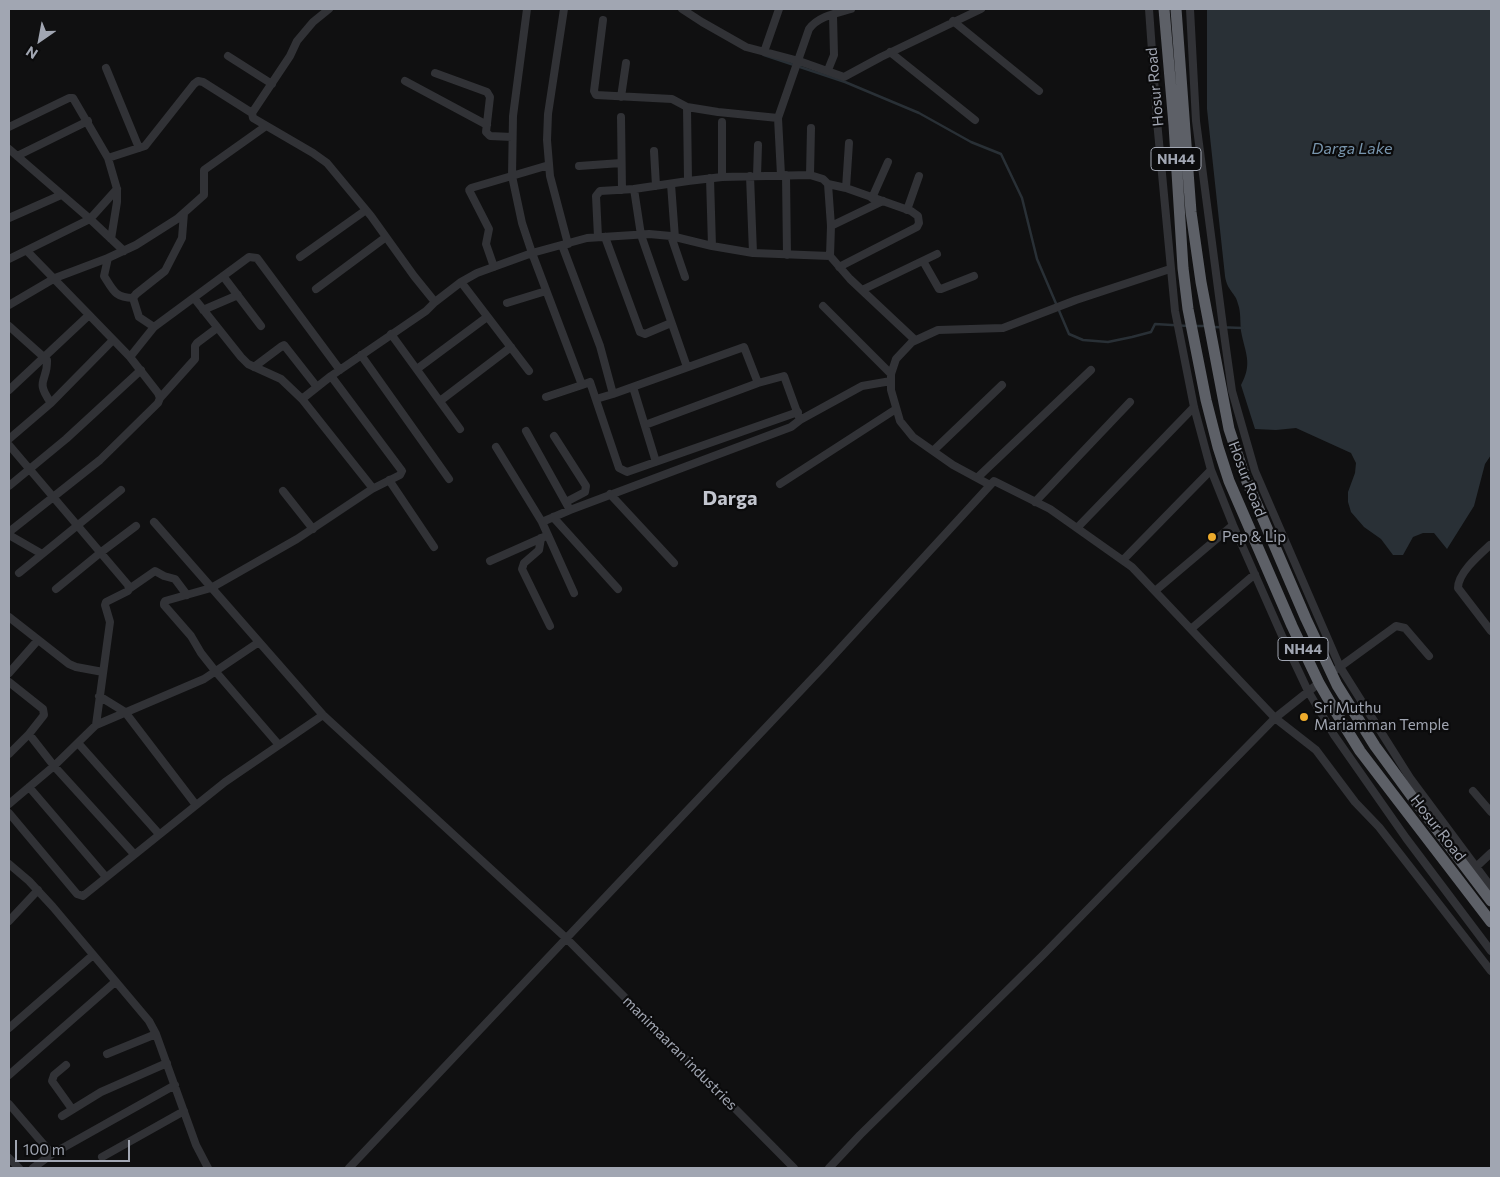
<!DOCTYPE html>
<style>
body{margin:0}
#map{position:relative;width:1500px;height:1177px;overflow:hidden;background:#101011;font-family:Commissioner,sans-serif}
canvas{display:block}
.frame{position:absolute;inset:0;border:10px solid #a1a6b2;pointer-events:none}
.north{position:absolute;left:15px;top:15px;width:50px;height:50px;-webkit-text-stroke:4px #0b0b0c;paint-order:stroke;rotate:213deg;font-size:14px;font-weight:700;line-height:20px;text-align:center;color:#a1a6b2}
.north::after{content:'';display:block;margin:auto;width:18px;height:22px;background:#a1a6b2;clip-path:polygon(50% 0,100% 100%,50% 72%,0 100%)}
.scale{position:absolute;left:15px;top:1140px;width:115px;height:22px;box-sizing:border-box;border:2px solid #a1a6b2;border-top:0;padding-left:6px;font-size:15px;line-height:18px;white-space:nowrap;color:#a1a6b2;-webkit-text-stroke:4px #0b0b0c;paint-order:stroke}
</style>
<div id="map">
<canvas width="1500" height="1177"></canvas>
<div class="frame"></div>
<div class="north">N</div>
<div class="scale">100 m</div>
</div>
<script>
const c = document.querySelector('canvas').getContext('2d');
c.lineJoin = 'round';
function fillPath(path, color) { c.fillStyle = color; c.fill(path, 'evenodd'); }
function trace(path, color, width, dash) { c.strokeStyle = color; c.lineWidth = width; c.lineCap = dash ? 'butt' : 'round'; c.setLineDash(dash || []); c.stroke(path); }
function label(font, color, halo, rows, align = 'center') {
  c.font = font + ' Commissioner,sans-serif'; c.lineWidth = 4.5; c.setLineDash([]); c.textBaseline = 'middle'; c.strokeStyle = halo; c.fillStyle = color; for (const [text, x, y, turn = 0] of rows) {
    c.save(); c.translate(x, y); c.rotate((+turn || 0) * Math.PI / 180); c.textAlign = isNaN(turn) ? turn : align; if (halo) c.strokeText(text, 0, 0); c.fillText(text, 0, 0); c.restore();
  }
}
fillPath(new Path2D(`
 M 1207,9 L 1491,9 L 1491,455 L 1485,464 L 1474,506 L 1447,549 L 1434,533 L 1423,533 L 1413,537 L 1403,555 L 1393,555 L 1381,539 L 1364,527 L 1351,512 L 1348,502 L 1348,492 L 1355,473 L 1356,463 L 1351,453 L 1296,428 L 1276,430 L 1255,429 L 1241,385 C 1253,363 1245,353 1241,331 C 1240,322 1241,312 1238,304 C 1236,293 1227,291 1225,276 L 1207,109 Z`), '#293036');
trace(new Path2D(`
 M 764,55 L 845,82 L 919,113 L 971,142 L 1001,154 L 1022,198 L 1037,259 L 1069,334 L 1083,340 L 1108,342 L 1132,337 L 1151,332 L 1155,324 L 1188,326
 M 1194,326 L 1206,326
 M 1214,327 L 1243,328`), '#293036', 2.5);
trace(new Path2D(`
 M 329,9 L 313,22 L 297,41 L 290,56 L 252,113 L 253,118 L 313,153 L 327,163 L 371,216 L 414,276 L 435,302 L 461,282 L 477,273 L 532,253 L 587,238 L 649,234 L 671,236 L 712,246 L 753,253 L 830,256
 M 527,9 L 513,116 L 512,176 L 522,223 L 532,253 L 582,385 L 590,382 L 619,468 L 627,472 L 798,412
 M 564,9 L 548,114 L 547,140 L 550,176 L 568,244
 M 682,9 L 702,22 L 746,47 L 799,61 L 844,77 L 881,57 L 981,9
 M 1149,9 L 1157,121 L 1175,311 L 1194,407 L 1211,470 L 1233,525 L 1283,638 L 1308,691 L 1334,735 L 1406,838 L 1491,951
 M 1190,9 L 1196,121 L 1224,334 L 1232,391 L 1255,471 L 1340,667 L 1410,778 L 1491,887
 M 603,20 L 594,91 L 596,95 L 672,99 L 687,107 L 718,112 L 778,118 L 809,29 C 818,16 837,13 851,9
 M 953,21 L 1039,91
 M 764,52 L 779,9
 M 890,52 L 975,120
 M 228,56 L 272,84
 M 106,68 L 139,148
 M 828,70 L 834,55 L 833,15
 M 435,73 L 487,92 L 490,97 L 486,132 L 490,136 L 512,137
 M 405,81 L 487,125
 M 621,97 L 626,63
 M 687,107 L 688,181
 M 621,117 L 622,190
 M 778,118 L 781,175
 M 722,122 L 722,177 L 810,175 L 823,179 L 828,184 L 831,226 L 830,256 L 850,279 L 915,340
 M 9,127 L 69,98 L 73,98 L 108,158 L 117,189 L 117,202 L 111,239
 M 9,149 L 90,219 L 124,251
 M 654,151 L 656,186
 M 17,156 L 88,121
 M 108,158 L 145,146 L 194,84 L 198,81 L 203,82 L 252,113
 M 579,166 L 621,163
 M 786,175 L 787,255
 M 810,175 L 811,128
 M 750,176 L 753,253
 M 757,176 L 758,145
 M 710,178 L 712,246
 M 671,184 L 675,238
 M 828,184 L 846,188 L 911,211 L 918,216 L 919,223 L 917,227 L 839,267
 M 846,188 L 849,143
 M 634,189 L 641,235 L 687,367
 M 872,198 L 888,162
 M 907,210 L 919,176
 M 9,218 L 61,195
 M 831,226 L 883,201
 M 671,236 L 685,277
 M 598,237 L 596,196 L 600,191 L 634,189 L 688,181 L 722,177
 M 605,237 L 640,332 L 645,334 L 671,323
 M 562,245 L 600,346 L 613,394
 M 300,257 L 366,210
 M 108,258 L 104,276 C 113,290 115,298 133,298
 M 9,259 L 90,219 L 117,189
 M 923,261 L 939,289 L 941,289 L 974,276
 M 494,267 L 486,244 L 489,229 L 469,190 L 471,188 L 549,165
 M 223,276 L 261,326
 M 461,282 L 529,371
 M 316,289 L 386,237
 M 862,290 L 937,254
 M 194,298 L 241,357 L 248,364 L 281,379 L 302,399 L 371,486 L 372,489 L 297,539 L 211,588 L 165,601 L 164,603 L 164,605 L 191,636 L 201,653 L 216,672 L 279,745
 M 507,303 L 546,291
 M 9,305 L 55,278 L 108,258 L 136,245 L 177,219 L 204,195 L 204,170 L 266,126
 M 823,306 L 891,374
 M 203,310 L 238,295
 M 9,326 L 47,360 C 48,382 34,379 51,403
 M 154,327 L 139,317 L 133,298 L 136,294 L 165,271 L 182,238 L 184,213
 M 391,334 L 460,429
 M 361,355 L 449,479
 M 130,357 L 154,327 L 249,257 L 257,258 L 340,370
 M 254,367 L 282,346 L 284,345 L 317,387
 M 417,369 L 487,317
 M 331,376 L 402,471 L 400,475 L 372,489
 M 633,387 L 656,462
 M 9,390 L 89,315
 M 546,397 L 582,385
 M 160,398 L 195,359 L 195,346 L 197,343 L 217,328
 M 302,399 L 331,376 L 426,311 L 435,302
 M 596,399 L 613,394 L 744,347 L 758,383 L 784,376 L 800,420 L 862,386 L 891,381
 M 440,401 L 511,347
 M 645,425 L 758,383
 M 526,431 L 570,510
 M 554,436 L 586,486 L 585,492 L 566,502
 M 9,439 L 51,403 L 113,340
 M 9,445 L 128,585 L 129,589 L 128,591 L 106,602 L 105,605 L 110,622 L 96,725
 M 496,447 L 542,522 L 574,593
 M 933,451 L 1002,385
 M 977,478 L 1091,370
 M 389,480 L 434,547
 M 780,484 L 896,409
 M 990,485 L 953,465 L 913,437 L 900,421 L 891,390 L 891,374 L 896,359 L 912,342 L 938,330 L 1003,328 L 1076,300 L 1170,269
 M 9,486 L 66,439 L 141,370
 M 283,491 L 313,529
 M 610,494 L 674,563
 M 1035,502 L 1130,402
 M 553,517 L 618,589
 M 154,522 L 323,715 L 566,938 L 794,1168
 M 542,522 L 570,510 L 791,427 L 800,420
 M 1077,528 L 1194,407
 M 9,532 L 100,460 L 158,403 L 160,398 L 158,393 L 130,357 L 27,251
 M 9,535 L 42,554
 M 541,538 L 539,550 L 524,563 L 522,569 L 550,626
 M 1490,545 C 1479,555 1458,573 1458,588 L 1491,631
 M 1123,560 L 1211,470
 M 490,561 L 544,537
 M 19,573 L 121,490
 M 56,589 L 100,553 L 136,526
 M 129,589 L 155,571 L 164,576 L 175,579 L 187,595
 M 1155,591 L 1233,525
 M 9,617 L 69,664 L 76,667 L 103,672
 M 1191,629 L 1255,574
 M 1337,669 L 1396,626 L 1405,628 L 1429,656
 M 9,673 L 38,640
 M 9,682 L 43,709 L 44,715 L 29,734 L 54,766 L 134,854
 M 99,696 L 125,712 L 196,805
 M 78,743 L 159,834
 M 9,754 L 29,734
 M 29,787 L 106,877
 M 1473,791 L 1491,812
 M 9,804 L 54,766 L 96,725 L 204,679 L 259,642
 M 9,813 L 77,894 L 83,896 L 225,782 L 323,715
 M 9,864 L 29,881 L 53,907 L 149,1021 L 156,1034 L 196,1145 L 208,1168
 M 1476,867 L 1491,853
 M 9,921 L 38,890
 M 9,1028 L 93,955
 M 107,1054 L 156,1034
 M 66,1065 L 54,1075 L 52,1081 L 72,1109
 M 9,1075 L 115,982
 M 9,1104 L 52,1154
 M 62,1116 L 101,1092 L 167,1063
 M 102,1157 L 184,1111
 M 9,1158 L 19,1168
 M 33,1168 L 52,1154 L 175,1085
 M 349,1168 L 824,666 L 994,481 L 1050,509 L 1132,567 L 1275,718 L 1319,683
 M 829,1168 L 860,1135 L 1043,955 L 1275,718 L 1316,750 L 1355,802 L 1379,827 L 1491,971`), '#313236', 8);
trace(new Path2D(`
 M 1164,9 L 1174,125 L 1183,268 L 1188,309 L 1206,400 L 1218,447 L 1229,481 L 1292,626 L 1319,683 L 1334,709 L 1360,751 L 1491,922
 M 1176,9 L 1191,212 L 1201,282 L 1229,429 L 1245,477 L 1306,619 L 1337,685 L 1375,746 L 1416,802 L 1491,901`), '#5d6067', 11);
for (const [x, y, r, color] of [
 [1212,537,5,"#edab2c"],
 [1304,717,5,"#edab2c"]
]) { const dot = new Path2D(); dot.arc(x, y, r, 0, 2 * Math.PI); c.fillStyle = color; c.fill(dot); trace(dot, '#0b0b0c', 2); }
for (const [x, y, w] of [
 [1176,159,50],
 [1303,649,50]
]) { const box = new Path2D(); box.roundRect(x - w / 2, y - 11.5, w, 23, 4); c.fillStyle = '#0b0b0c'; c.fill(box); trace(box, '#a1a6b2', 1); }
label('bold 14px', '#a1a6b2', null, [
 ["NH44",1176,159],
 ["NH44",1303,649]
]);
label('15px', '#a1a6b2', '#0b0b0c', [
 ["Hosur Road",1155,87,-95],
 ["Hosur Road",1247,479,69],
 ["Hosur Road",1438,828,52],
 ["manimaaran industries",680,1053,45]
]);
label('15px', '#a1a6b2', '#0b0b0c', [
 ["Pep & Lip",1222,537],
 ["Sri Muthu",1314,708],
 ["Mariamman Temple",1314,725]
], 'left');
label('italic 16px', '#7895ad', '#0b0b0c', [
 ["Darga Lake",1352,149]
]);
label('bold 20px', '#c2c5ce', '#0b0b0c', [
 ["Darga",730,498]
]);
</script>
